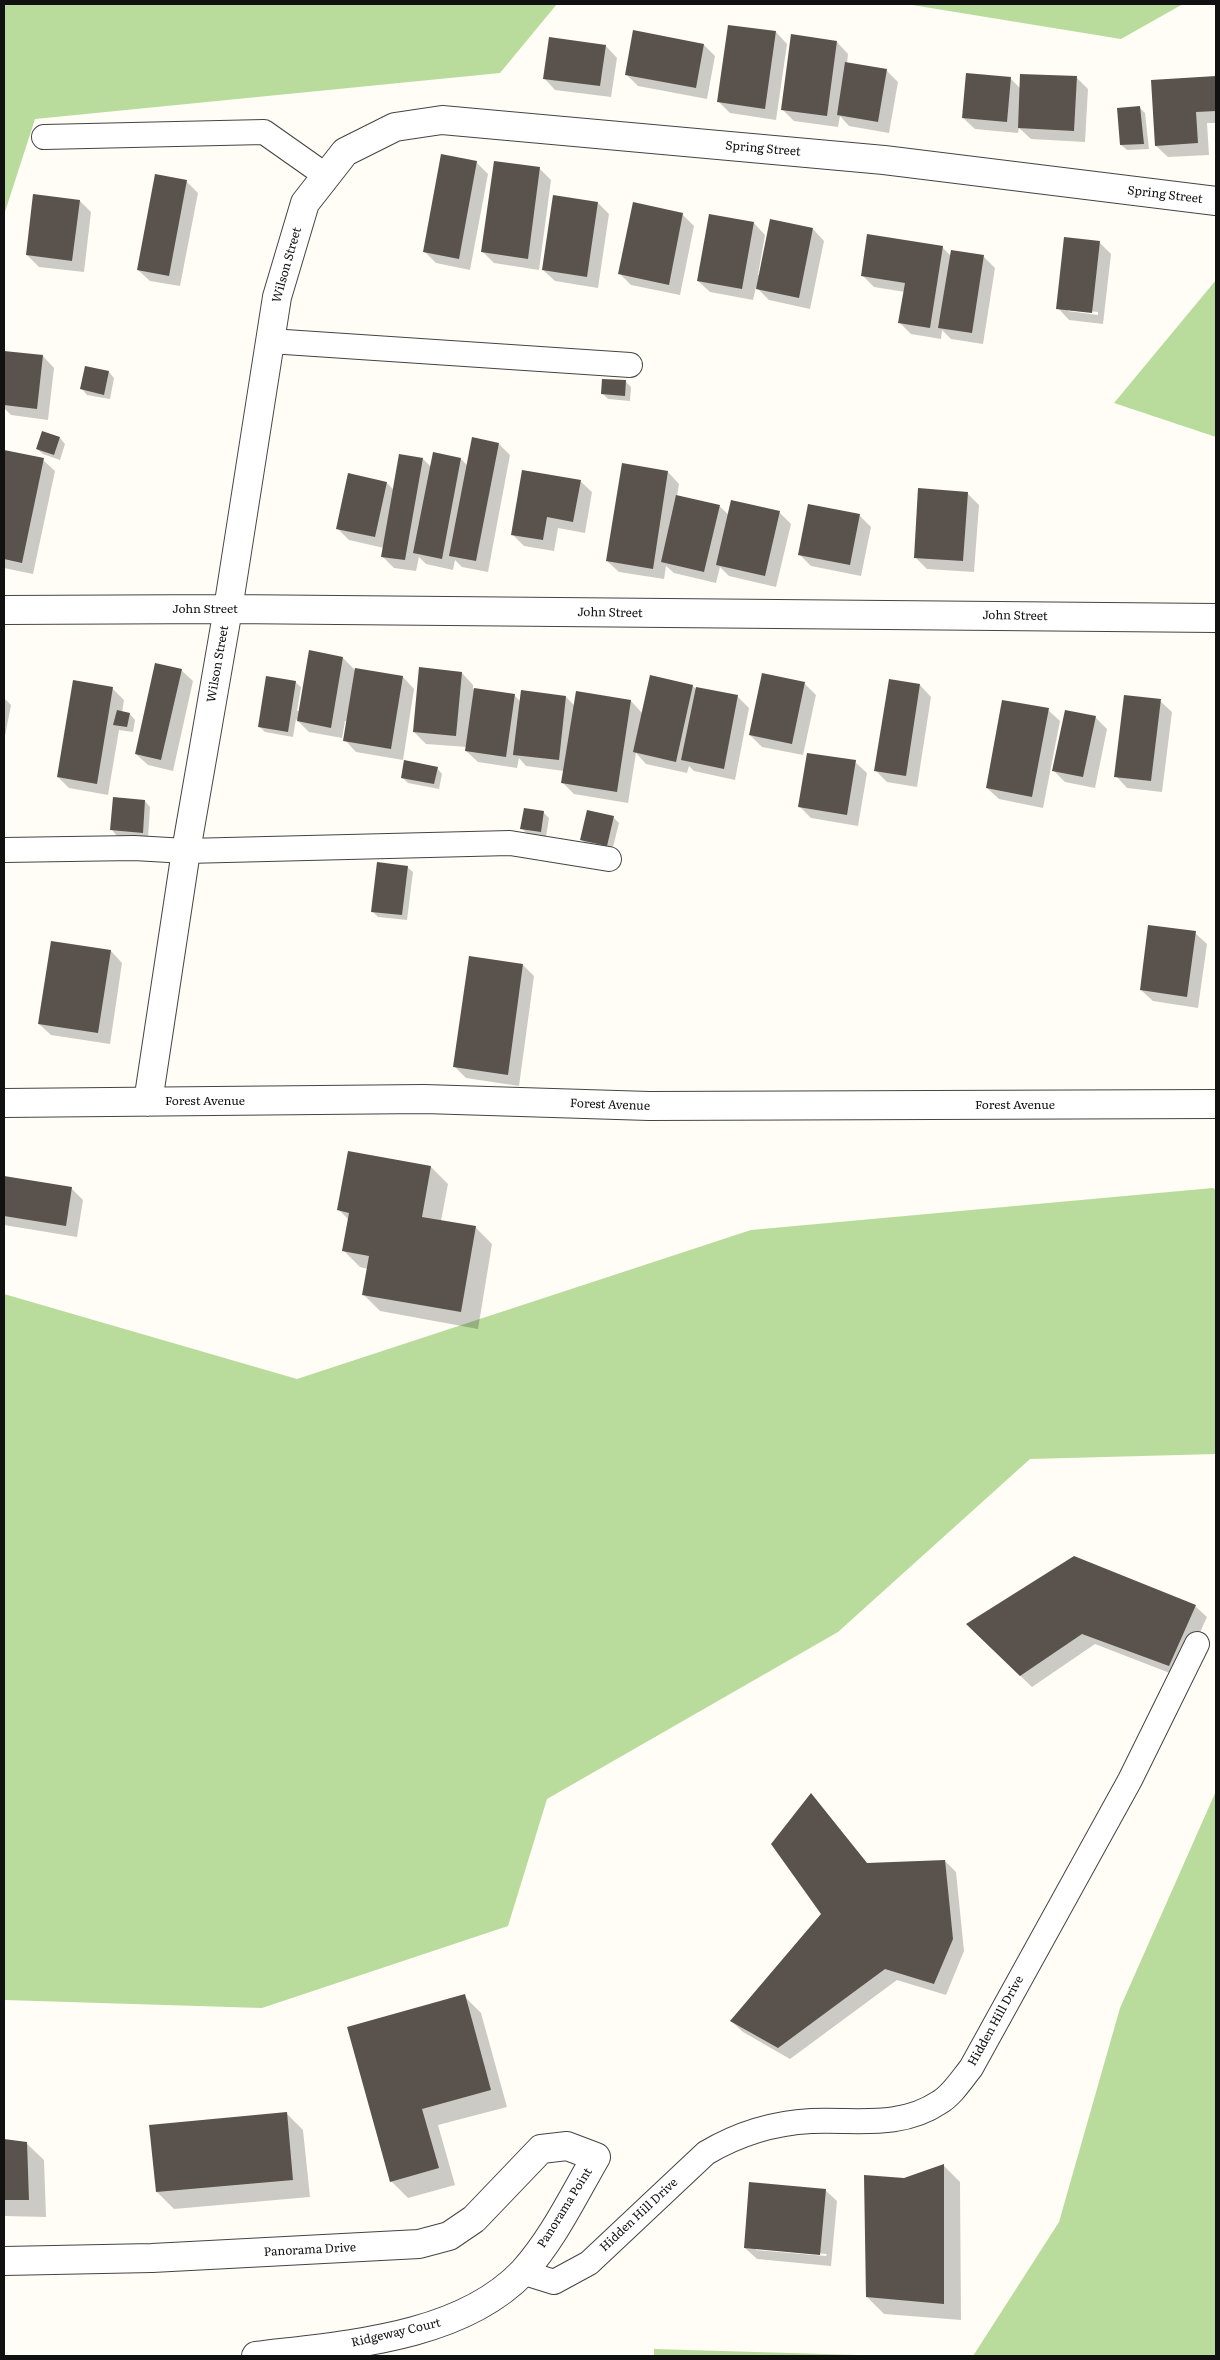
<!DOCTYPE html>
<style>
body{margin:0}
#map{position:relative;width:1220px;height:2360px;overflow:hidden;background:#fffdf5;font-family:Literata,serif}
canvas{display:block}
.frame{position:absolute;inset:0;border:5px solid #111;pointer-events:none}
</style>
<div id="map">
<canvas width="1220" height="2360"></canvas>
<div class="frame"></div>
</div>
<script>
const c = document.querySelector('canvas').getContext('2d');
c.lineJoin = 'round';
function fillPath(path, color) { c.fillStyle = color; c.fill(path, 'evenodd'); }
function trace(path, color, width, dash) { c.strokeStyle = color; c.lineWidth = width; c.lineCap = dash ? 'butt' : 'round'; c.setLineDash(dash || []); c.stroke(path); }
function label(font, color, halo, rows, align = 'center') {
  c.font = font + ' Literata,serif'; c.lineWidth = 5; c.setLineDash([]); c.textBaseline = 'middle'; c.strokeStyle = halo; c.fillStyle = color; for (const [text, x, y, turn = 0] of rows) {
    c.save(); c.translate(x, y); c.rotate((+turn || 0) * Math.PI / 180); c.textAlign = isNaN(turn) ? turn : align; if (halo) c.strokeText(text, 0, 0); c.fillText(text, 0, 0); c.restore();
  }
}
fillPath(new Path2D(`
 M 4,4 L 557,4 L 500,73 L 35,119 L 4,215 Z
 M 906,4 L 1183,4 L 1121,39 Z
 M 1216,280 L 1216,437 L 1114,403 Z
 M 1213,1188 L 1216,1190 L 1216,1454 L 1030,1459 L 838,1632 L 547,1799 L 508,1926 L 262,2008 L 4,2000 L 4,1294 L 297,1379 L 751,1230 Z
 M 1216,1791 L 1216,2356 L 973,2356 L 1059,2222 L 1120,2008 Z
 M 654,2349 L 892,2356 L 654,2356 Z`), '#b9dc9c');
fillPath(new Path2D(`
 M 776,32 L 787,44 L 776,120 L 730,113 L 718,101 Z
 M 837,42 L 848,54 L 847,64 L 886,70 L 898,82 L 889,133 L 849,126 L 840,116 L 838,127 L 794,121 L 782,109 Z
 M 704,45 L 715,56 L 707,99 L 638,86 L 627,75 Z
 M 606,46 L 617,58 L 611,97 L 555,90 L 544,78 Z
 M 1076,77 L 1088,89 L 1085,142 L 1031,139 L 1019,128 L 1018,133 L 975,129 L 963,118 L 1011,79 L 1021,89 Z
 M 1216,77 L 1216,123 L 1207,123 L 1209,155 L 1168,157 L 1156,146 L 1152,81 Z
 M 1140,108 L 1145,113 L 1149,149 L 1127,150 L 1121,145 Z
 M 476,162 L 488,174 L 470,270 L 436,263 L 424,251 Z
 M 539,168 L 551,180 L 539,270 L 494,263 L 483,252 Z
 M 186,181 L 198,193 L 180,286 L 150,281 L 138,270 Z
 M 80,201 L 91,212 L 84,272 L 39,267 L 27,255 Z
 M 598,203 L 609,214 L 598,288 L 555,281 L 543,270 Z
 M 682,214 L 694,226 L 680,295 L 631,285 L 619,273 Z
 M 754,223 L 765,235 L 758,275 L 760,275 L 813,229 L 824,241 L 810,309 L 769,300 L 756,287 L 753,300 L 710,292 L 698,281 Z
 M 1099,242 L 1111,254 L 1103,324 L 1069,320 L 1058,308 ZM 1068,309 L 1098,312 L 1098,315 L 1068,311 Z
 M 942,247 L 951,256 L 952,251 L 984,257 L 995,268 L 983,344 L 951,339 L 942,330 L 941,339 L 911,334 L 900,323 L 905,292 L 874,287 L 862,275 Z
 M 5,352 L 43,356 L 54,368 L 48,420 L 11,415 L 4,408 Z
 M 86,367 L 109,372 L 114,378 L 110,399 L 87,395 L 82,389 Z
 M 626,382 L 631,387 L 630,401 L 608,399 L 602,393 Z
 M 43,432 L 60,438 L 65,444 L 60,460 L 43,454 L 37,449 Z
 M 499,444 L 510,455 L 488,572 L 462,567 L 455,560 L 453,570 L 426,564 L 419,557 L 416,571 L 394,568 L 382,556 L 384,548 L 349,540 L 337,528 L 387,483 L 394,490 L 423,459 L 431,467 L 461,459 L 467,465 Z
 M 4,452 L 43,460 L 55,471 L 33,574 L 4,568 Z
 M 668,472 L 679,484 L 677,496 L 719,506 L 729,515 L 779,512 L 791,524 L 776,587 L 729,576 L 720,567 L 716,583 L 674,573 L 666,566 L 664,579 L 619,572 L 607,561 Z
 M 580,481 L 592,492 L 585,533 L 558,528 L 554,551 L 524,546 L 512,534 Z
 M 967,493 L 979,505 L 974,572 L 927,569 L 915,557 Z
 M 859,515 L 871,527 L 861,576 L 811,566 L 800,555 Z
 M 310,652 L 343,658 L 356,671 L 403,677 L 414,689 L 403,760 L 356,752 L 345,740 L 348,721 L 345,721 L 342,738 L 309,732 L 296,719 L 293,737 L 265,732 L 259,726 L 295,682 L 301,687 L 297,711 L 300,711 Z
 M 181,670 L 193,681 L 173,771 L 148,765 L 136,754 Z
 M 462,673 L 473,685 L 473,689 L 514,695 L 521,702 L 522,692 L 566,697 L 575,706 L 577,692 L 631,701 L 643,714 L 693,686 L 697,690 L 737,696 L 749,708 L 735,780 L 694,771 L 689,766 L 687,773 L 646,764 L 636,753 L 628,803 L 574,794 L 562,782 L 564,771 L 526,766 L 519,758 L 517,768 L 478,762 L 466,751 L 467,747 L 426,744 L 414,732 Z
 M 804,683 L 816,695 L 803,755 L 762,747 L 750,735 Z
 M 920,685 L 931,697 L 917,787 L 887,782 L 875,770 Z
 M 112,688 L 124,700 L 122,713 L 130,714 L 135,720 L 133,732 L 119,730 L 108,795 L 69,788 L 58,777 Z
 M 4,698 L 11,705 L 4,741 Z
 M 1160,701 L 1172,712 L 1162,792 L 1127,788 L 1116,776 Z
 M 1048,710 L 1060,721 L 1043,808 L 999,799 L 987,788 Z
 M 1095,717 L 1107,729 L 1095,788 L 1065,782 L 1053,770 Z
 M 855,762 L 867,773 L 858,826 L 811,818 L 800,807 Z
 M 437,768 L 442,774 L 439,789 L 408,783 L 402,777 Z
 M 145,801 L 150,807 L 148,838 L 117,836 L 112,830 Z
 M 543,812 L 549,818 L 546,837 L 527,834 L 522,828 Z
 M 613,817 L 619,823 L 612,851 L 587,845 L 582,840 Z
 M 407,867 L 413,872 L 407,920 L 378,917 L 372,911 Z
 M 1195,933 L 1207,944 L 1198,1008 L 1153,1001 L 1141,990 Z
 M 111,951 L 122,963 L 110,1044 L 51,1035 L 39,1024 Z
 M 523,965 L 534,976 L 519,1086 L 466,1078 L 455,1067 Z
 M 349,1152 L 431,1167 L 448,1184 L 441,1221 L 475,1227 L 492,1244 L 478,1329 L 380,1311 L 363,1294 L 368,1269 L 360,1267 L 343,1250 L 349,1220 L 339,1210 Z
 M 4,1177 L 71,1188 L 83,1200 L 77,1237 L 4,1225 Z
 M 1195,1606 L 1207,1617 L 1180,1677 L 1095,1644 L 1032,1687 L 979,1636 Z
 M 811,1794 L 868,1864 L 945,1861 L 956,1872 L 964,1951 L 946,1995 L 897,1980 L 790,2059 L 743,2032 L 731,2021 L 822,1914 Z
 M 464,1996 L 481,2013 L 507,2107 L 438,2125 L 455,2185 L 408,2198 L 391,2181 Z
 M 286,2113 L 303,2130 L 310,2197 L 174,2209 L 157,2192 Z
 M 4,2141 L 26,2143 L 44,2160 L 46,2217 L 4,2216 Z
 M 943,2165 L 960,2182 L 961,2320 L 884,2314 L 867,2297 Z
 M 825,2190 L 837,2201 L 831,2266 L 757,2259 L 745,2248 ZM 756,2248 L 827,2254 L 826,2256 L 756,2250 Z`), '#0003');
fillPath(new Path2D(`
 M 728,25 L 776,31 L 765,109 L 717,102 Z
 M 633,30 L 704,44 L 696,88 L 625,75 Z
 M 791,34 L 837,41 L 827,116 L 781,110 Z
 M 549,37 L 606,45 L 600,86 L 543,79 Z
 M 845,62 L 887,69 L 878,122 L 837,115 Z
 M 966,73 L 1011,77 L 1007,122 L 962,118 Z
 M 1020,74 L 1077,76 L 1074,131 L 1018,128 Z
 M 1216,76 L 1216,111 L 1196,112 L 1198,143 L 1155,146 L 1151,80 Z
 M 1140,106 L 1144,144 L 1120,145 L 1117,108 Z
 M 441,154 L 477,161 L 459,259 L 423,252 Z
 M 494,161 L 540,167 L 528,259 L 481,252 Z
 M 155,174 L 187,180 L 169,276 L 137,270 Z
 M 33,194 L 80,200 L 72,261 L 26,255 Z
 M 553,195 L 598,202 L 587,277 L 542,270 Z
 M 633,202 L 683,213 L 669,285 L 618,274 Z
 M 709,214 L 754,222 L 742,289 L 697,281 Z
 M 770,219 L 813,228 L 799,298 L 756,289 Z
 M 867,234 L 943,246 L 930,328 L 898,323 L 905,283 L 861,276 Z
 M 1064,237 L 1100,241 L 1092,313 L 1056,309 Z
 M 951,250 L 984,255 L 972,333 L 938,328 Z
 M 4,351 L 43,355 L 37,409 L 4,405 Z
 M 85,366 L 109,371 L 104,395 L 80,389 Z
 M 602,379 L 626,380 L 625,396 L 601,394 Z
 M 42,431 L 60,437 L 54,455 L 36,449 Z
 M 472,437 L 499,443 L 476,561 L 449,556 Z
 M 4,450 L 44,458 L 22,563 L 4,559 Z
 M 433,452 L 461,458 L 442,559 L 413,553 Z
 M 399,454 L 423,458 L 405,560 L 381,557 Z
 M 622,463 L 668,471 L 653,569 L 606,561 Z
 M 522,470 L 581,480 L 573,522 L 547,517 L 543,540 L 511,535 Z
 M 348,473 L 387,482 L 375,537 L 336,529 Z
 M 918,488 L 968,492 L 963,561 L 914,558 Z
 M 676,495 L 720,505 L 704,572 L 661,562 Z
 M 731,500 L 780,511 L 765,576 L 716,565 Z
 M 808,504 L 860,514 L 850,565 L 798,555 Z
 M 309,650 L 343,657 L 331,728 L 297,721 Z
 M 155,663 L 182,669 L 161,760 L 135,754 Z
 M 419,667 L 462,672 L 456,736 L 413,732 Z
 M 355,668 L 403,676 L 391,749 L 343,741 Z
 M 762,673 L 805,682 L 792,744 L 749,735 Z
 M 650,675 L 693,685 L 676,762 L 633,752 Z
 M 266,676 L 296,681 L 288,732 L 258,727 Z
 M 889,679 L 920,684 L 906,776 L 874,771 Z
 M 73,680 L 113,687 L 97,784 L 57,777 Z
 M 696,687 L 738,695 L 724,769 L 681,760 Z
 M 474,688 L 515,694 L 506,757 L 465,751 Z
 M 521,690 L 566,696 L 559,760 L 513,755 Z
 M 576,691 L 631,700 L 617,792 L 561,783 Z
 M 1124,695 L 1161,699 L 1151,781 L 1114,777 Z
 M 1002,700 L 1049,708 L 1032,797 L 986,788 Z
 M 117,710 L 130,713 L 127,727 L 113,725 Z
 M 1065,710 L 1096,716 L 1083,777 L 1052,771 Z
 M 807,753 L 856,760 L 847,815 L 798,807 Z
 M 404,760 L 438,767 L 434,784 L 401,778 Z
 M 113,797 L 145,800 L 143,833 L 110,830 Z
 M 524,808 L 544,811 L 541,832 L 520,829 Z
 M 587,810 L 614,816 L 607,846 L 580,840 Z
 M 377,862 L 408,866 L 402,915 L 371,912 Z
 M 1148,925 L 1196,931 L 1187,997 L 1140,990 Z
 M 51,941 L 111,950 L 98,1033 L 38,1024 Z
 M 469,956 L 523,964 L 508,1075 L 453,1067 Z
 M 348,1151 L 431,1166 L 422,1217 L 476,1226 L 461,1312 L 362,1295 L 369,1256 L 342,1251 L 349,1213 L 337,1210 Z
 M 4,1176 L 72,1187 L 66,1226 L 4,1216 Z
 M 1074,1556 L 1196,1605 L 1169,1666 L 1082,1634 L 1020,1676 L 966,1624 Z
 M 811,1793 L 867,1863 L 945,1860 L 953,1939 L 934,1984 L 885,1969 L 778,2048 L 730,2021 L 821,1914 L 771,1844 Z
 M 465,1994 L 491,2090 L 422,2109 L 439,2168 L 390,2182 L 347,2027 Z
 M 287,2112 L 293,2180 L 156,2192 L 149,2125 Z
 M 4,2139 L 27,2142 L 29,2200 L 4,2200 Z
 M 944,2164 L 944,2304 L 866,2297 L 864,2175 L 904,2178 Z
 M 749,2182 L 826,2189 L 820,2255 L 744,2248 Z`), '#5a524d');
const service = new Path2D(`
 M 44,137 L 264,132 L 325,175
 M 270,341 L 630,365
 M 4,850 L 134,848 L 186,851 L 510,843 L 609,859
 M 522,2272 L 554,2282 L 589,2263 L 706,2153 C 738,2134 773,2123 811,2121 C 856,2119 900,2129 940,2102 C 952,2095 962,2079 971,2068 L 1130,1780 L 1197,1644`);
const minor = new Path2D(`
 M 4,610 L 228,609 L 1216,618
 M 148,1102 L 186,851 L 228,609 L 277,297 L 305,203 L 345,152 L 395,127 L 442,120 L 884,160 L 1216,201
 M 4,1103 L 424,1099 L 649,1106 L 1216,1104
 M 4,2261 L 152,2258 L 419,2244 L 449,2236 L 474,2219 L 541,2149 L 567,2146 L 596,2157 C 574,2195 553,2239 523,2272 C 459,2339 343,2345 256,2356`);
trace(service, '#444', 26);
trace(minor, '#444', 30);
trace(service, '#fff', 24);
trace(minor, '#fff', 28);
label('12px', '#111', '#fff', [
 ["Spring Street",763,149,5],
 ["Spring Street",1165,195,7],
 ["Wilson Street",287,265,-74],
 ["John Street",205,609],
 ["John Street",610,613,1],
 ["John Street",1015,616,1],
 ["Wilson Street",218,664,-80],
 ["Forest Avenue",205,1101],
 ["Forest Avenue",610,1105,2],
 ["Forest Avenue",1015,1105],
 ["Hidden Hill Drive",996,2021,-61],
 ["Panorama Point",565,2208,-58],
 ["Hidden Hill Drive",639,2215,-43],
 ["Panorama Drive",310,2250,-3],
 ["Ridgeway Court",396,2333,-13]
]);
</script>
